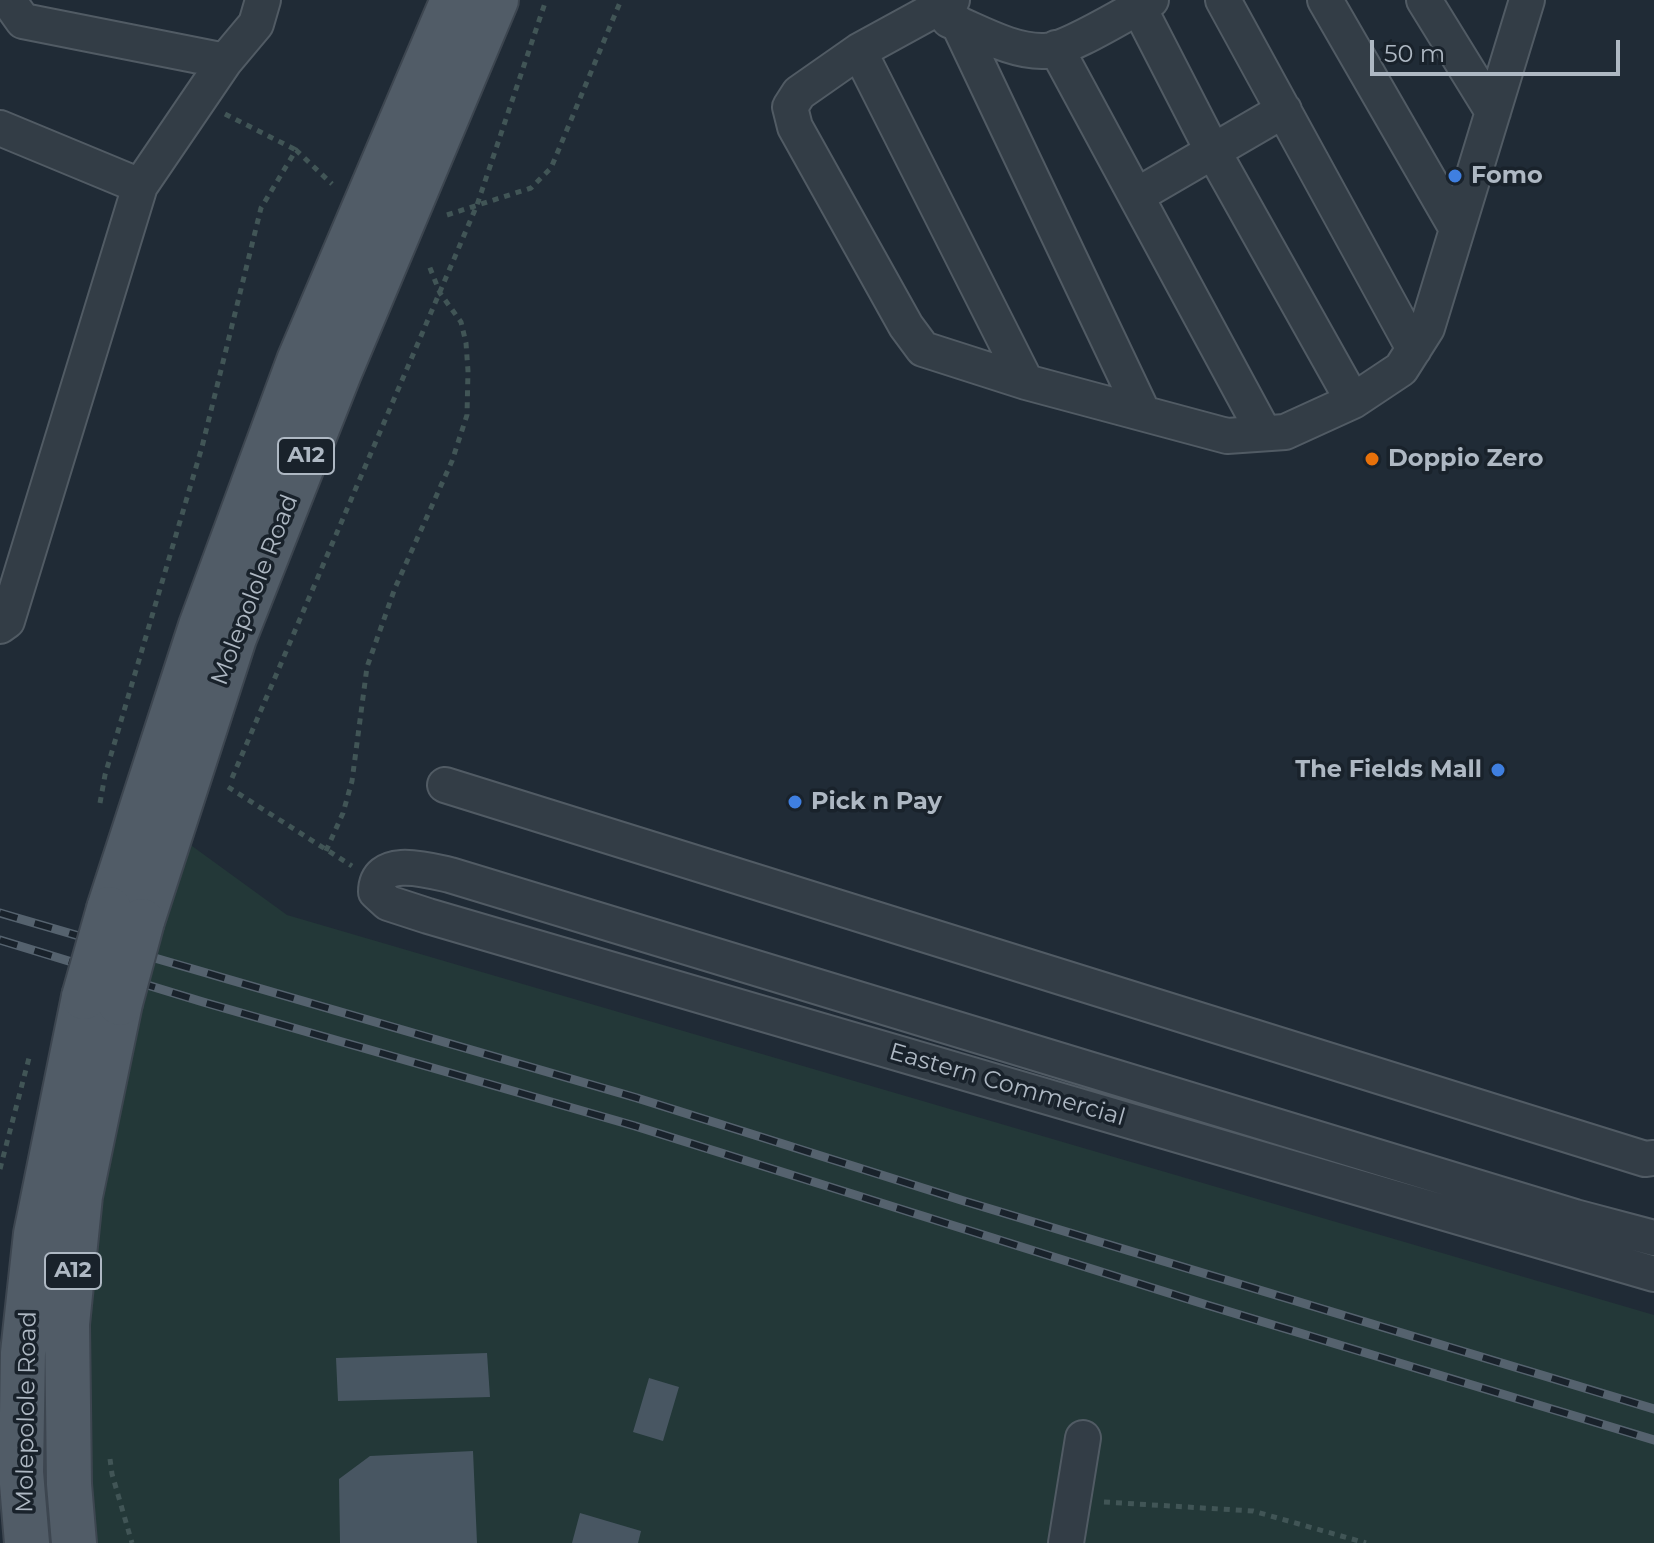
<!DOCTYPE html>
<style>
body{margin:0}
#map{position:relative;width:1654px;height:1543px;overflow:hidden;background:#202b36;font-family:Montserrat,sans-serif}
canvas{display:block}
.scale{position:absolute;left:1370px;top:40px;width:250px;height:36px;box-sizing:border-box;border:4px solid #aeb8c3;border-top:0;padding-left:10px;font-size:24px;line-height:28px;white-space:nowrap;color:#aeb8c3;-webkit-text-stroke:6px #19222b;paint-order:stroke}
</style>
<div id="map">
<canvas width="1654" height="1543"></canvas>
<div class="scale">50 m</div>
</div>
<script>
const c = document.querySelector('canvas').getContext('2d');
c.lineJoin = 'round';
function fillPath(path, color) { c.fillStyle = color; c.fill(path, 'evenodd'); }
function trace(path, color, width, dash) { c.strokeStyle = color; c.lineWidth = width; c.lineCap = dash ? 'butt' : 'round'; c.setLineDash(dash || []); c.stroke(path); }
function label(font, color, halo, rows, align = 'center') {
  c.font = font + ' Montserrat,sans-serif'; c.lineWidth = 7; c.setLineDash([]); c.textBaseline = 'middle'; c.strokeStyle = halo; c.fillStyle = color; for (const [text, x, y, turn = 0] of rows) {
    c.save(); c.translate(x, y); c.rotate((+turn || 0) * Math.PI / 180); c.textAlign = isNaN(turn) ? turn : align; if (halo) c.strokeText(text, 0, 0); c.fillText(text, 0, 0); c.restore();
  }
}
fillPath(new Path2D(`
 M 181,838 L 287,915 L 1654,1315 L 1654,1543 L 89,1543 L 88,1195 Z`), '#233838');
fillPath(new Path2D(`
 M 487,1353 L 490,1397 L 338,1401 L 336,1358 Z
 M 649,1378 L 679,1387 L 663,1441 L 633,1432 Z
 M 473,1451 L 477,1543 L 340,1543 L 339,1479 L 370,1456 Z
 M 580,1513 L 641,1531 L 638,1543 L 572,1543 Z`), '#485662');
const minor = new Path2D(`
 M 8,0 L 23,21 L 225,61 L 256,24 L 263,0
 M 952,0 L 859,51 L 799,93 L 790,107 L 795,127 L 906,326 L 923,349 L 1026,382 L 1227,436 L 1285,432 L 1353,401 L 1401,369 L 1427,328 L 1527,0
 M 1135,0 L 1209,144 L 1353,401
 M 1223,0 L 1414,349
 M 1325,0 L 1457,229
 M 1424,0 L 1493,112
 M 949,20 C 979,32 1012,52 1044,51 C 1066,51 1128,12 1151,0
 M 958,23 L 1143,413
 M 1056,48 L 1264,433
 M 859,51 L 1026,382
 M 0,128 L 140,186
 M 1136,196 L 1284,110
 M 0,626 L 7,621 L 140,186 L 225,61
 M 445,785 L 1645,1159 L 1654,1158
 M 1654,1238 L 1575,1217 L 450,875 C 428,870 376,855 376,892 L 388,903 L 428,916 L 1654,1274
 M 1066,1543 L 1083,1438`);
const major = new Path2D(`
 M 109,909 L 201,626 L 299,361 L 453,0
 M 142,921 L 234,638 L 339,373 L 496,0
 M 27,1543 L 21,1472 L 23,1353 L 36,1234 L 84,997
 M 74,1543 L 69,1484 L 67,1324 L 80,1196 L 120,1003`);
trace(minor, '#515b64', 38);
trace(major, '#3d4650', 48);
trace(new Path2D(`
 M 225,114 L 296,150
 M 447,215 L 531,188 L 551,168 L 621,0
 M 232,778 L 477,205 L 546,0
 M 228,787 L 352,866
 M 100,803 L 105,775 L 202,447 L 261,208 L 296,150 L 332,184
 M 326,851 L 343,813 L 352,781 L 367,667 L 395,588 L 452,461 L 467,415 L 468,371 L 466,343 L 461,322 L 440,293 L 428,263
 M 0,1169 L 29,1058
 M 110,1459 L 112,1474 L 132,1543
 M 1104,1502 L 1253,1511 L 1366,1543`), '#415556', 5, [6, 6]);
trace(minor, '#333d46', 34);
trace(major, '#515c67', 44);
const rail = new Path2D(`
 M 0,913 L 637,1098 L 964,1201 L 1654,1409
 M 0,940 L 203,1002 L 635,1126 L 1207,1305 L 1654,1440`);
trace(rail, '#55626e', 9);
trace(rail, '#19222b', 6, [18]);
const majorBridge = new Path2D(`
 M 84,997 L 109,909
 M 120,1003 L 142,921`);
trace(majorBridge, '#3d4650', 48, []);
trace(majorBridge, '#515c67', 44);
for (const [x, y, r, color] of [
 [1455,176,8,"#3f7fe0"],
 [1372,459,8,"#e8710a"],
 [1498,770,8,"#3f7fe0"],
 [795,802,8,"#3f7fe0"]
]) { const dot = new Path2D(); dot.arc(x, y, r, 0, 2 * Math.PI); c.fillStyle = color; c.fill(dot); trace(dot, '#19222b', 3); }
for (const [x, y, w] of [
 [306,456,56],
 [73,1271,56]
]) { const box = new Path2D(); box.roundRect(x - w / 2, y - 18, w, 36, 6); c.fillStyle = '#19222b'; c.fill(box); trace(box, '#aeb8c3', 2); }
label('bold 22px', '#aeb8c3', null, [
 ["A12",306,456],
 ["A12",73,1271]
]);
label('bold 24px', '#aeb8c3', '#19222b', [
 ["Fomo",1471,176],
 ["Doppio Zero",1388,459],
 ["The Fields Mall",1482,770,"right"],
 ["Pick n Pay",811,802]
], 'left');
label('24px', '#aeb8c3', '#19222b', [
 ["Molepolole Road",255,590,-69],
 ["Eastern Commercial",1007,1085,16],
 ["Molepolole Road",27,1412,-89]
]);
</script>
